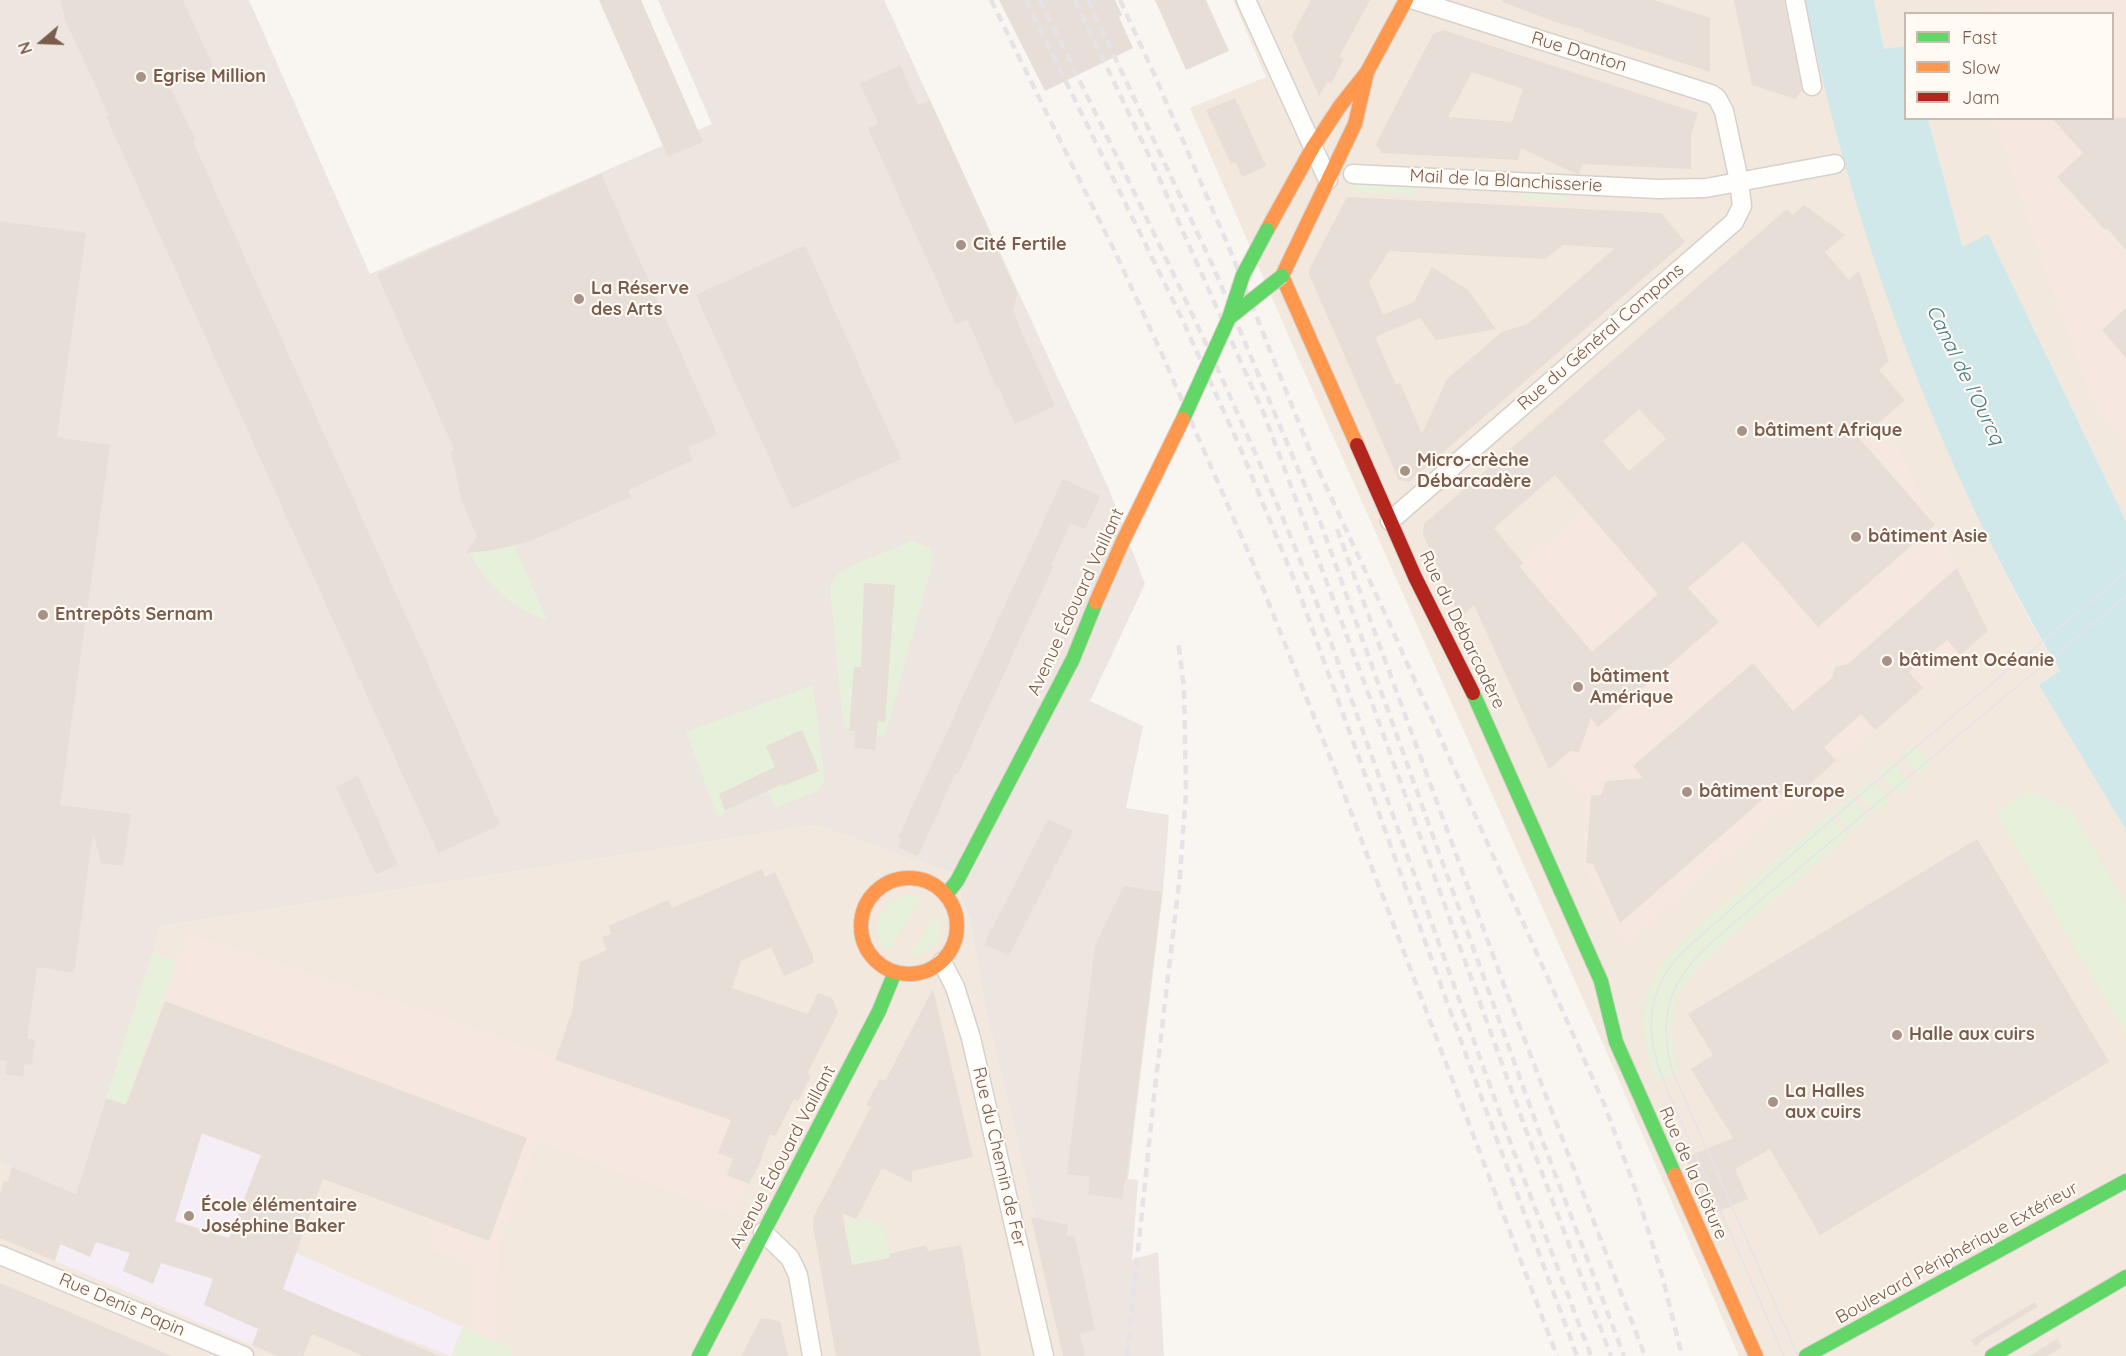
<!DOCTYPE html>
<meta charset="utf-8">
<style>
body{margin:0}
#map{position:relative;width:2126px;height:1356px;overflow:hidden;background:#f9f5f0;font-family:Quicksand,sans-serif}
canvas{display:block}
.legend{position:absolute;left:1904px;top:12px;width:210px;height:108px;box-sizing:border-box;background:#fffaf3;border:2px solid #cabbb1;margin:0;padding:8px 10px;list-style:none;font-size:18px;color:#7a5c4d}
.legend li{display:flex;align-items:center;gap:12px;height:30px}
.legend b{width:30px;border:2px solid #cabbb1}
.north{position:absolute;left:12px;top:12px;width:60px;height:60px;-webkit-text-stroke:4px #fffaf3;paint-order:stroke;rotate:251deg;font-size:16px;font-weight:700;line-height:24px;text-align:center;color:#7a5c4d}
.north::after{content:'';display:block;margin:auto;width:21px;height:27px;background:#7a5c4d;clip-path:polygon(50% 0,100% 100%,50% 72%,0 100%)}
</style>
<div id="map">
<canvas width="2126" height="1356"></canvas>
<ul class="legend">
<li><b style="height:8px;background:#63d668"></b>Fast</li>
<li><b style="height:8px;background:#ff974d"></b>Slow</li>
<li><b style="height:8px;background:#b3261e"></b>Jam</li>
</ul>
<div class="north">N</div>
</div>
<script>
const c = document.querySelector('canvas').getContext('2d');
c.lineJoin = 'round';
function fillPath(path, color) { c.fillStyle = color; c.fill(path, 'evenodd'); }
function trace(path, color, width, dash) { c.strokeStyle = color; c.lineWidth = width; c.lineCap = dash ? 'butt' : 'round'; c.setLineDash(dash || []); c.stroke(path); }
function label(font, color, halo, rows, align = 'center') {
  c.font = font + ' Quicksand,sans-serif'; c.lineWidth = 4.5; c.setLineDash([]); c.textBaseline = 'middle'; c.strokeStyle = halo; c.fillStyle = color; for (const [text, x, y, turn = 0] of rows) {
    c.save(); c.translate(x, y); c.rotate((+turn || 0) * Math.PI / 180); c.textAlign = isNaN(turn) ? turn : align; if (halo) c.strokeText(text, 0, 0); c.fillText(text, 0, 0); c.restore();
  }
}
fillPath(new Path2D(`
 M 1233,0 L 1805,0 L 1842,151 L 1877,266 L 1943,439 L 1999,561 L 2028,617 L 2060,672 L 2040,685 L 2126,830 L 2126,1356 L 1739,1356 L 1607,1053 L 1299,360 L 1190,108 L 1266,77 Z
 M 1874,0 L 2126,0 L 2126,521 L 1988,235 L 1964,246 L 1962,245 L 1928,119 L 2112,118 L 2112,14 L 1906,14 L 1905,46 L 1886,50 L 1884,49 Z
 M 816,825 L 952,873 L 970,920 L 984,1002 L 1068,1356 L 0,1356 L 0,1162 L 76,1194 L 161,926 Z`), '#f2e8de');
fillPath(new Path2D(`
 M 1999,0 L 2126,0 L 2126,442 L 2093,404 L 2039,254 L 1993,119 L 2112,118 L 2112,14 L 1989,14 Z
 M 1859,271 L 1889,361 L 1872,376 L 1893,436 L 1917,488 L 1988,631 L 1625,945 L 1582,863 L 1583,798 L 1557,763 L 1549,769 L 1474,605 Z
 M 187,933 L 450,1019 L 731,1120 L 718,1154 L 727,1175 L 749,1184 L 733,1215 L 537,1141 L 499,1246 L 497,1342 L 491,1356 L 463,1356 L 473,1331 L 472,1267 L 432,1249 L 430,1221 L 126,1105 Z`), '#f6e8e1');
fillPath(new Path2D(`
 M 0,0 L 249,0 L 370,274 L 712,124 L 658,0 L 884,0 L 1108,487 L 1145,584 L 1090,701 L 1143,726 L 1126,808 L 1169,815 L 1163,891 L 1128,1179 L 1138,1180 L 1132,1260 L 1158,1252 L 1164,1356 L 1068,1356 L 984,1002 L 970,920 L 952,873 L 816,825 L 161,926 L 76,1194 L 0,1162 Z`), '#ede5e0');
fillPath(new Path2D(`
 M 106,1098 L 323,1179 L 296,1253 L 463,1327 L 451,1356 L 349,1317 L 252,1345 L 55,1261 Z`), '#f6eef6');
fillPath(new Path2D(`
 M 1356,181 L 1416,184 L 1415,194 L 1351,191 Z
 M 1521,189 L 1566,191 L 1565,201 L 1521,199 Z
 M 911,541 L 930,548 L 933,562 L 885,736 L 849,731 L 845,727 L 842,713 L 830,589 C 831,584 833,579 836,576 C 847,565 894,549 911,541 Z
 M 514,545 L 547,620 C 512,610 484,582 468,549 L 477,552 Z
 M 813,685 L 825,781 L 817,791 L 775,808 L 768,791 L 717,816 L 686,732 Z
 M 1913,744 L 1931,765 L 1919,775 L 1901,754 Z
 M 1892,761 L 1910,783 L 1897,794 L 1878,772 Z
 M 1871,779 L 1890,801 L 1874,814 L 1855,792 Z
 M 2028,791 L 2071,809 L 2126,904 L 2126,1035 L 1996,813 Z
 M 1850,796 L 1868,818 L 1851,833 L 1833,811 Z
 M 1829,814 L 1848,836 C 1816,864 1783,892 1751,920 C 1726,941 1693,965 1679,995 C 1668,1017 1671,1049 1679,1071 L 1656,1082 C 1646,1054 1639,1027 1647,997 C 1660,951 1705,922 1739,892 C 1769,866 1799,840 1829,814 Z
 M 906,895 L 915,896 L 921,899 L 888,951 C 865,933 880,900 906,895 Z
 M 936,915 C 953,932 928,957 909,957 Z
 M 153,953 L 177,960 L 126,1105 L 106,1098 Z
 M 850,1217 L 860,1221 L 863,1217 L 884,1227 L 890,1258 L 852,1265 L 845,1226 Z
 M 463,1327 L 513,1349 L 510,1356 L 451,1356 Z`), '#e7f0db');
fillPath(new Path2D(`
 M 1805,0 L 1874,0 L 1884,49 L 1905,46 L 1906,118 L 1928,119 L 1962,245 L 1964,246 L 1988,234 L 2126,521 L 2126,830 L 2039,685 L 2060,671 C 1940,468 1852,232 1805,0 Z`), '#d0e8ea');
fillPath(new Path2D(`
 M 61,0 L 183,0 L 213,67 L 170,87 L 190,129 L 193,132 L 195,138 L 193,142 L 500,825 L 438,853 L 106,116 L 109,115 L 65,20 Z
 M 599,0 L 641,0 L 703,142 L 668,157 Z
 M 999,0 L 1115,0 L 1122,15 L 1119,17 L 1133,48 L 1045,91 Z
 M 1155,0 L 1206,0 L 1229,51 L 1186,70 Z
 M 1311,0 L 1370,0 L 1339,57 L 1344,59 L 1331,84 L 1327,82 L 1319,96 L 1292,36 Z
 M 1503,0 L 1654,0 L 1710,18 L 1710,72 L 1583,31 L 1584,30 L 1558,23 L 1502,2 Z
 M 1734,0 L 1784,0 L 1802,91 L 1795,99 L 1752,85 Z
 M 1443,30 L 1698,113 L 1691,135 L 1691,169 L 1582,164 L 1579,174 L 1576,174 L 1521,148 L 1518,160 L 1382,153 L 1376,144 L 1433,34 ZM 1472,72 L 1523,89 L 1512,122 L 1448,117 Z
 M 900,65 L 918,105 L 930,100 L 1017,293 L 1013,312 L 1055,406 L 1015,424 L 999,388 L 997,388 L 968,320 L 956,324 L 868,128 L 878,123 L 860,84 Z
 M 1235,98 L 1266,166 L 1242,177 L 1236,162 L 1231,164 L 1206,110 Z
 M 2052,118 L 2126,118 L 2126,250 L 2107,228 L 2105,230 L 2057,177 L 2083,153 Z
 M 601,174 L 717,434 L 688,448 L 693,460 L 628,490 L 631,497 L 528,542 L 493,550 L 466,553 L 477,537 L 461,498 L 451,452 L 454,449 L 377,274 Z
 M 1347,197 L 1661,213 L 1685,242 L 1409,482 L 1399,480 L 1309,274 L 1309,270 ZM 1563,245 L 1615,248 L 1528,324 L 1502,332 L 1447,379 L 1422,434 L 1400,383 L 1396,385 L 1375,337 L 1420,318 L 1436,340 L 1496,329 L 1468,290 L 1432,267 L 1414,302 L 1383,315 L 1369,282 L 1389,251 L 1545,259 Z
 M 1804,205 L 1845,235 L 1825,252 L 1849,280 L 1859,271 L 1889,361 L 1879,370 L 1905,400 L 1860,439 L 1935,525 L 1818,627 L 1743,541 L 1688,588 L 1719,622 L 1598,727 L 1591,718 L 1579,752 L 1570,751 L 1549,769 L 1474,605 L 1460,618 L 1423,534 L 1424,524 L 1787,209 L 1793,215 ZM 1639,409 L 1666,439 L 1629,471 L 1603,441 ZM 1555,475 L 1658,594 L 1592,652 L 1519,566 L 1523,563 L 1494,528 Z
 M 0,221 L 86,233 L 57,437 L 110,445 L 60,805 L 131,814 L 123,866 L 101,863 L 93,832 L 74,973 L 37,967 L 27,1038 L 35,1040 L 32,1065 L 24,1064 L 23,1077 L 5,1074 L 7,1061 L 0,1060 Z
 M 805,245 L 901,459 L 792,509 L 696,295 Z
 M 2126,308 L 2126,358 L 2102,330 Z
 M 1063,479 L 1100,496 L 1085,529 L 1070,523 L 1051,566 L 1053,567 L 958,774 L 955,774 L 918,856 L 898,847 L 901,840 L 898,838 Z
 M 1957,568 L 1988,631 L 1960,655 L 1947,640 L 1909,672 L 1923,688 L 1875,730 L 1861,714 L 1824,747 L 1836,761 L 1808,786 L 1781,795 L 1775,789 L 1620,923 L 1593,864 L 1586,863 L 1591,796 L 1601,795 L 1606,781 L 1643,778 L 1633,766 L 1753,663 L 1793,711 L 1832,678 L 1835,667 L 1848,664 Z
 M 864,583 L 895,585 L 885,722 L 878,721 L 875,750 L 854,748 L 855,731 L 849,731 L 854,667 L 861,667 Z
 M 802,730 L 819,771 L 783,786 L 782,784 L 725,811 L 719,794 L 775,767 L 766,746 Z
 M 358,776 L 398,865 L 376,874 L 336,787 Z
 M 1048,819 L 1073,831 L 1009,956 L 984,944 Z
 M 1977,839 L 2109,1062 L 1820,1235 L 1770,1149 L 1735,1169 L 1748,1199 L 1710,1215 L 1685,1158 L 1733,1138 L 1691,1069 L 1713,1055 L 1688,1014 Z
 M 762,869 L 765,877 L 775,872 L 813,956 L 813,963 L 784,976 L 771,947 L 741,961 L 732,988 L 808,1014 L 818,993 L 832,998 L 838,1013 L 807,1074 L 811,1076 L 798,1101 L 794,1099 L 775,1136 L 770,1134 L 758,1167 L 749,1184 L 727,1175 L 733,1159 L 718,1153 L 731,1120 L 555,1060 L 572,1012 L 580,962 L 607,950 L 602,937 L 611,934 L 609,926 L 668,900 L 672,908 Z
 M 1124,886 L 1162,892 L 1126,1182 L 1124,1182 L 1122,1199 L 1088,1194 L 1090,1177 L 1067,1174 L 1095,946 Z
 M 933,989 L 973,1157 L 912,1171 L 912,1183 L 882,1168 L 856,1219 L 842,1213 L 852,1265 L 890,1258 L 889,1254 L 926,1245 L 928,1251 L 961,1245 L 981,1356 L 836,1356 L 813,1226 L 814,1216 L 871,1107 L 866,1105 L 880,1079 L 885,1081 Z
 M 165,1001 L 527,1138 L 489,1241 L 323,1179 L 283,1289 L 440,1356 L 363,1356 L 312,1334 L 303,1356 L 278,1356 L 252,1345 L 258,1329 L 204,1305 L 213,1279 L 161,1263 L 153,1284 L 123,1271 L 130,1253 L 96,1242 L 90,1257 L 60,1244 L 55,1261 L 0,1238 L 0,1194 L 4,1181 L 8,1182 L 12,1167 L 76,1194 L 106,1098 L 126,1105 ZM 202,1133 L 261,1155 L 229,1238 L 175,1221 Z
 M 1031,1217 L 1068,1225 L 1066,1235 L 1075,1237 L 1095,1330 L 1080,1334 L 1085,1356 L 1063,1356 Z
 M 0,1283 L 67,1311 L 172,1356 L 0,1356 Z
 M 2035,1302 L 2038,1307 L 1982,1340 L 1976,1347 L 1971,1340 Z
 M 761,1318 L 780,1321 L 788,1356 L 741,1356 Z
 M 2057,1339 L 2062,1347 L 2047,1356 L 2029,1356 Z`), '#e6ded7');
const street = new Path2D(`
 M 1246,0 L 1328,180
 M 1795,0 L 1812,86
 M 1353,174 L 1658,189 L 1706,188 L 1835,164
 M 1390,521 L 1734,222 L 1742,206 L 1739,181 L 1724,111 L 1717,98 L 1711,94 L 1414,0
 M 942,962 L 955,987 L 971,1038 L 1044,1356
 M 763,1232 L 790,1258 L 798,1275 L 812,1356
 M 0,1255 L 244,1356`);
const fast = new Path2D(`
 M 1473,693 L 1601,981 L 1616,1042 L 1675,1175
 M 946,895 L 957,881 L 1073,659 L 1096,602
 M 699,1356 L 879,1011 L 895,972
 M 1806,1356 L 2126,1181
 M 1992,1356 L 2126,1277`);
const slow = new Path2D(`
 M 1267,230 L 1313,147 L 1340,106 L 1367,72 L 1406,0
 M 1357,445 L 1282,276 L 1355,124 L 1367,72
 M861 926a48 48 0 1 1 96 0a48 48 0 1 1-96 0Z
 M 1675,1175 L 1756,1356`);
const jam = new Path2D(`
 M 1357,445 L 1415,577 L 1473,693`);
trace(street, '#d7d1cb', 21);
trace(fast, '#d9d2cb', 16);
trace(slow, '#d9d2cb', 16);
trace(jam, '#d9d2cb', 16);
trace(street, '#fefefd', 18);
trace(fast, '#63d668', 14);
trace(slow, '#ff974d', 14);
trace(jam, '#b3261e', 14);
trace(new Path2D(`
 M 1784,1356 L 1667,1089 C 1652,1054 1643,1016 1662,980 C 1673,958 1693,943 1711,927 C 1730,910 1750,892 1769,875 C 1885,771 2006,672 2126,572
 M 1798,1356 L 1672,1070 C 1650,986 1693,959 1750,909 L 2126,596`), '#e6e3e7', 1.5);
trace(new Path2D(`
 M 991,0 L 1116,254 L 1161,352 L 1250,556 L 1330,757 L 1557,1356
 M 1026,0 L 1183,321 L 1242,452 L 1299,592 L 1482,1099 L 1577,1356
 M 1040,0 C 1136,196 1234,391 1314,595 L 1512,1147 L 1591,1356
 M 1075,0 L 1152,162 L 1264,414 L 1373,706 L 1527,1133 L 1611,1356
 M 1088,0 L 1213,266 L 1321,524 L 1540,1134 L 1624,1356
 M 1120,0 L 1155,76 L 1230,250 L 1312,456 L 1387,618 L 1605,1106 L 1637,1194 L 1662,1275 L 1682,1356
 M 1337,529 L 1505,988 L 1645,1356
 M 1127,1356 L 1154,1096 L 1180,875 L 1186,792 L 1184,688 L 1178,640`), '#e6e3e7', 4.5, [9, 6]);
const fastBridge = new Path2D(`
 M 1229,318 L 1282,276
 M 1183,419 L 1229,318 L 1243,275 L 1267,230`);
const slowBridge = new Path2D(`
 M 1096,602 L 1123,541 L 1183,419`);
trace(fastBridge, '#d9d2cb', 16, []);
trace(slowBridge, '#d9d2cb', 16, []);
trace(fastBridge, '#63d668', 14);
trace(slowBridge, '#ff974d', 14);
for (const [x, y, r, color] of [
 [141,77,6,"#a69286"],
 [961,245,6,"#a69286"],
 [579,299,6,"#a69286"],
 [1742,431,6,"#a69286"],
 [1405,471,6,"#a69286"],
 [1856,537,6,"#a69286"],
 [43,615,6,"#a69286"],
 [1887,661,6,"#a69286"],
 [1578,687,6,"#a69286"],
 [1687,792,6,"#a69286"],
 [1897,1035,6,"#a69286"],
 [1773,1102,6,"#a69286"],
 [189,1216,6,"#a69286"]
]) { const dot = new Path2D(); dot.arc(x, y, r, 0, 2 * Math.PI); c.fillStyle = color; c.fill(dot); trace(dot, '#fffaf3', 2); }
label('18px', '#7a5c4d', '#fffaf3', [
 ["Rue Danton",1579,52,17],
 ["Mail de la Blanchisserie",1506,181,3],
 ["Rue du Général Compans",1601,337,-41],
 ["Avenue Édouard Vaillant",1076,602,-65],
 ["Rue du Débarcadère",1462,630,64],
 ["Avenue Édouard Vaillant",783,1157,-62],
 ["Rue du Chemin de Fer",999,1157,77],
 ["Rue de la Clôture",1693,1173,66],
 ["Boulevard Périphérique Extérieur",1957,1253,-29],
 ["Rue Denis Papin",122,1305,23]
]);
label('bold 18px', '#7a5c4d', '#fffaf3', [
 ["Egrise Million",153,77],
 ["Cité Fertile",973,245],
 ["La Réserve",591,289],
 ["des Arts",591,310],
 ["bâtiment Afrique",1754,431],
 ["Micro-crèche",1417,461],
 ["Débarcadère",1417,482],
 ["bâtiment Asie",1868,537],
 ["Entrepôts Sernam",55,615],
 ["bâtiment Océanie",1899,661],
 ["bâtiment",1590,677],
 ["Amérique",1590,698],
 ["bâtiment Europe",1699,792],
 ["Halle aux cuirs",1909,1035],
 ["La Halles",1785,1092],
 ["aux cuirs",1785,1113],
 ["École élémentaire",201,1206],
 ["Joséphine Baker",201,1227]
], 'left');
label('italic 20px', '#437c86', '#fffaf3', [
 ["Canal de l'Ourcq",1965,375,64]
]);
</script>
